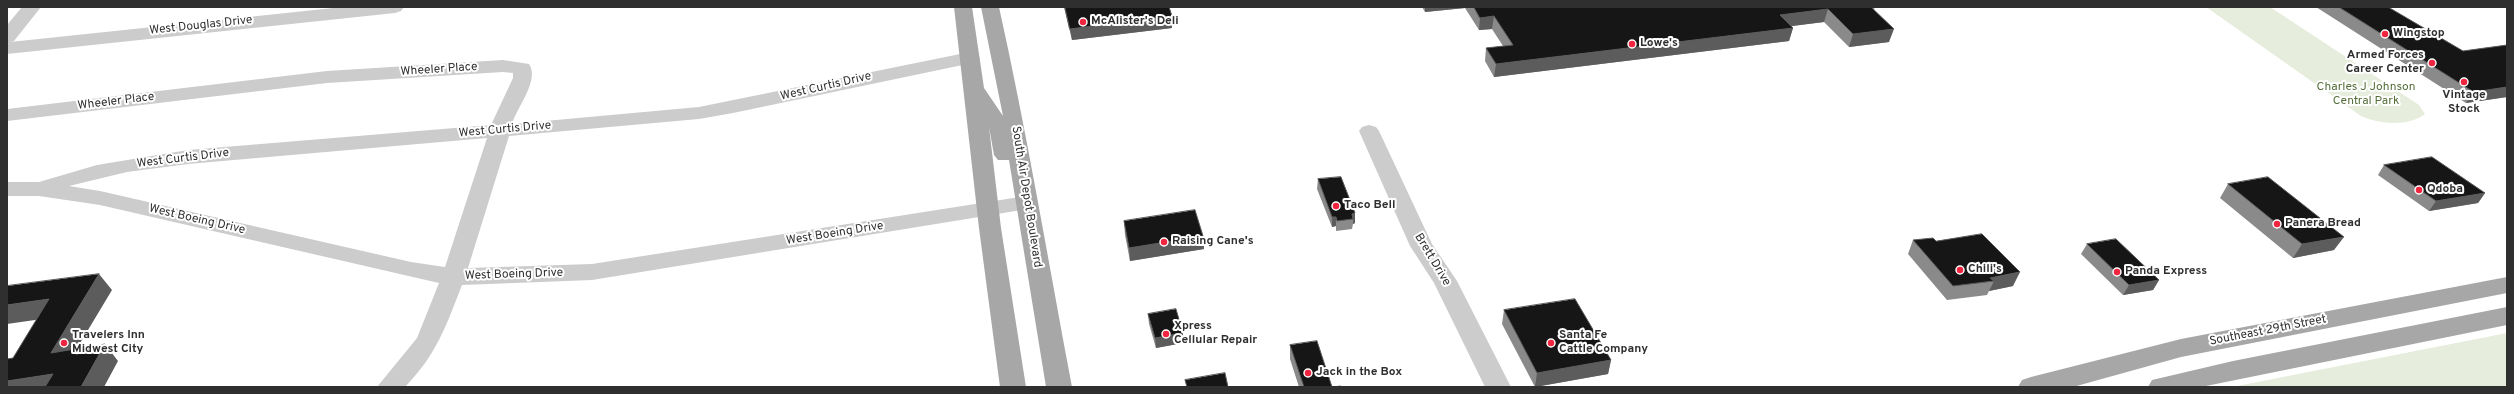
<!DOCTYPE html>
<style>
body{margin:0}
#map{position:relative;width:2514px;height:394px;overflow:hidden;background:#fff;font-family:Overpass,sans-serif}
canvas{display:block}
.frame{position:absolute;inset:0;border:8px solid #2f2f2f;pointer-events:none}
</style>
<div id="map">
<canvas width="2514" height="394"></canvas>
<div class="frame"></div>
</div>
<script>
const c = document.querySelector('canvas').getContext('2d');
c.lineJoin = 'round';
function fillPath(path, color) { c.fillStyle = color; c.fill(path, 'evenodd'); }
function trace(path, color, width, dash) { c.strokeStyle = color; c.lineWidth = width; c.lineCap = dash ? 'butt' : 'round'; c.setLineDash(dash || []); c.stroke(path); }
function label(font, color, halo, rows, align = 'center') {
  c.font = font + ' Overpass,sans-serif'; c.lineWidth = 4; c.setLineDash([]); c.textBaseline = 'middle'; c.strokeStyle = halo; c.fillStyle = color; for (const [text, x, y, turn = 0] of rows) {
    c.save(); c.translate(x, y); c.rotate((+turn || 0) * Math.PI / 180); c.textAlign = isNaN(turn) ? turn : align; if (halo) c.strokeText(text, 0, 0); c.fillText(text, 0, 0); c.restore();
  }
}
fillPath(new Path2D(`
 M 2206,7 L 2270,7 L 2419,105 L 2425,114 C 2409,127 2378,124 2361,116 Z
 M 2507,333 L 2507,387 L 2232,387 Z`), '#e6eddc');
fillPath(new Path2D(`
 M 22,7 L 41,7 L 14,41 L 10,42 L 343,7 L 404,7 L 401,11 L 395,13 L 7,54 L 7,25 Z
 M 970,52 L 977,54 L 980,58 L 977,62 L 733,113 L 699,119 L 509,136 L 468,268 L 592,264 L 1026,196 L 1034,198 L 1037,203 L 1034,208 L 592,280 L 462,285 C 446,326 437,354 405,387 L 377,387 L 417,338 L 439,283 L 100,205 L 39,196 L 7,196 L 7,182 L 39,182 L 97,165 L 188,150 L 491,125 L 513,78 L 513,73 L 503,72 L 327,83 L 7,121 L 7,109 L 327,71 L 503,60 L 529,64 C 540,80 517,107 512,124 L 699,107 ZM 487,138 L 445,267 L 411,262 L 100,191 L 69,186 L 127,172 L 188,164 Z
 M 1369,125 L 1376,127 L 1379,131 L 1432,244 L 1457,281 L 1511,387 L 1485,387 L 1434,283 L 1410,246 L 1359,131 L 1362,127 Z`), '#ccc');
fillPath(new Path2D(`
 M 954,7 L 972,7 L 984,88 L 1003,116 L 981,7 L 999,7 C 1027,133 1048,260 1072,387 L 1046,387 L 1009,160 L 998,160 L 994,155 L 989,127 L 1001,228 L 1026,387 L 1000,387 L 979,228 Z
 M 2507,277 L 2507,293 L 2181,357 L 2073,387 L 2018,387 L 2022,380 L 2031,377 L 2181,339 Z
 M 2507,307 L 2507,325 L 2201,387 L 2148,387 L 2152,380 L 2233,361 Z`), '#a7a7a7');
fillPath(new Path2D(`
 M 1064,7 L 1169,7 L 1172,16 L 1172,28 L 1072,40 Z
 M 1422,7 L 1875,7 L 1874,9 L 1889,42 L 1849,47 L 1824,22 L 1790,26 L 1793,28 L 1789,41 L 1494,77 L 1485,61 L 1486,48 L 1503,46 L 1492,29 L 1479,30 L 1465,8 L 1425,12 Z
 M 2316,7 L 2388,7 L 2463,51 L 2507,45 L 2507,97 L 2466,103 Z
 M 2384,165 L 2485,193 L 2478,203 L 2429,211 L 2378,175 Z
 M 1318,179 L 1355,213 L 1355,223 L 1353,224 L 1352,229 L 1336,231 L 1336,226 L 1332,227 L 1317,189 Z
 M 2228,184 L 2334,250 L 2293,258 L 2220,198 Z
 M 1124,221 L 1203,236 L 1204,249 L 1130,261 L 1125,235 Z
 M 1913,240 L 1936,241 L 2013,286 L 1989,291 L 1987,295 L 1947,300 L 1908,254 Z
 M 2087,244 L 2159,280 L 2153,290 L 2123,295 L 2081,254 Z
 M 1504,310 L 1611,360 L 1608,374 L 1535,387 L 1502,324 Z
 M 1148,314 L 1183,333 L 1183,343 L 1156,348 L 1149,324 Z
 M 1290,345 L 1332,387 L 1341,387 L 1299,387 L 1290,359 Z`), '#8a8a8a');
fillPath(new Path2D(`
 M 1425,7 L 1465,7 L 1465,8 L 1425,12 Z
 M 1828,9 L 1824,22 L 1777,28 L 1780,15 Z
 M 1172,16 L 1172,28 L 1072,40 L 1070,29 Z
 M 1494,16 L 1492,29 L 1479,30 L 1480,18 Z
 M 1793,28 L 1789,41 L 1494,77 L 1496,64 Z
 M 1894,29 L 1889,42 L 1849,47 L 1853,34 Z
 M 2507,87 L 2507,97 L 2466,103 L 2474,92 Z
 M 2485,193 L 2478,203 L 2429,211 L 2436,201 Z
 M 1355,213 L 1355,223 L 1353,224 L 1353,219 L 1352,214 Z
 M 1332,217 L 1336,217 L 1336,226 L 1332,227 Z
 M 1203,236 L 1204,249 L 1130,261 L 1129,248 Z
 M 2344,237 L 2334,250 L 2293,258 L 2302,244 Z
 M 2020,272 L 2013,286 L 1989,291 L 1994,281 L 1990,278 Z
 M 99,274 L 112,290 L 64,370 L 51,353 Z
 M 2159,280 L 2153,290 L 2123,295 L 2129,285 Z
 M 49,299 L 63,316 L 7,324 L 7,305 Z
 M 1183,333 L 1183,343 L 1156,348 L 1155,338 Z
 M 105,344 L 118,361 L 104,387 L 81,387 Z
 M 1611,360 L 1608,374 L 1535,387 L 1537,373 Z
 M 53,374 L 64,387 L 7,387 L 7,381 Z`), '#5c5c5c');
const building = new Path2D(`
 M 1065,7 L 1169,7 L 1172,16 L 1070,29 Z
 M 1474,7 L 1871,7 L 1894,29 L 1853,34 L 1828,9 L 1780,15 L 1793,28 L 1496,64 L 1486,48 L 1513,45 L 1494,16 L 1480,18 Z
 M 2339,7 L 2388,7 L 2463,51 L 2507,45 L 2507,87 L 2474,92 Z
 M 2432,157 L 2485,193 L 2436,201 L 2384,165 Z
 M 1341,177 L 1355,213 L 1352,214 L 1353,219 L 1337,221 L 1336,217 L 1332,217 L 1318,179 Z
 M 2268,177 L 2344,237 L 2302,244 L 2228,184 Z
 M 1195,210 L 1203,236 L 1129,248 L 1124,221 Z
 M 1982,234 L 2020,272 L 1990,278 L 1994,281 L 1953,286 L 1913,240 L 1933,238 L 1936,241 Z
 M 2116,239 L 2159,280 L 2129,285 L 2087,244 Z
 M 99,274 L 51,353 L 105,344 L 81,387 L 45,387 L 53,374 L 7,381 L 7,359 L 13,358 L 49,299 L 7,305 L 7,286 Z
 M 1575,299 L 1611,360 L 1537,373 L 1504,310 Z
 M 1176,309 L 1183,333 L 1155,338 L 1148,314 Z
 M 1317,341 L 1332,387 L 1341,386 L 1341,387 L 1304,387 L 1290,345 Z
 M 1225,373 L 1228,387 L 1187,387 L 1185,380 Z`);
fillPath(building, '#161616');
trace(building, '#5c5c5c', 1);
for (const [x, y, r, color] of [
 [1083,22,4,"#f22540"],
 [2385,34,4,"#f22540"],
 [1632,44,4,"#f22540"],
 [2432,63,4,"#f22540"],
 [2464,82,4,"#f22540"],
 [2419,190,4,"#f22540"],
 [1336,206,4,"#f22540"],
 [2277,224,4,"#f22540"],
 [1164,242,4,"#f22540"],
 [1960,270,4,"#f22540"],
 [2117,272,4,"#f22540"],
 [1166,334,4,"#f22540"],
 [64,343,4,"#f22540"],
 [1551,343,4,"#f22540"],
 [1308,373,4,"#f22540"]
]) { const dot = new Path2D(); dot.arc(x, y, r, 0, 2 * Math.PI); c.fillStyle = color; c.fill(dot); trace(dot, '#fff', 1.5); }
label('bold 12px', '#2f2f2f', '#fff', [
 ["McAlister's Deli",1091,22],
 ["Wingstop",2393,34],
 ["Lowe's",1640,44],
 ["Armed Forces",2424,56,"right"],
 ["Career Center",2424,70,"right"],
 ["Vintage",2464,96,"center"],
 ["Stock",2464,110,"center"],
 ["Qdoba",2427,190],
 ["Taco Bell",1344,206],
 ["Panera Bread",2285,224],
 ["Raising Cane's",1172,242],
 ["Chili's",1968,270],
 ["Panda Express",2125,272],
 ["Xpress",1174,327],
 ["Cellular Repair",1174,341],
 ["Travelers Inn",72,336],
 ["Midwest City",72,350],
 ["Santa Fe",1559,336],
 ["Cattle Company",1559,350],
 ["Jack in the Box",1316,373]
], 'left');
label('12px', '#2f2f2f', '#fff', [
 ["West Douglas Drive",201,26,-6],
 ["Wheeler Place",439,70,-4],
 ["West Curtis Drive",826,87,-13],
 ["Wheeler Place",116,102,-7],
 ["West Curtis Drive",505,130,-5],
 ["West Curtis Drive",183,159,-7],
 ["South Air Depot Boulevard",1026,197,81],
 ["West Boeing Drive",197,220,13],
 ["West Boeing Drive",835,234,-9],
 ["Brett Drive",1432,260,59],
 ["West Boeing Drive",514,275,-2],
 ["Southeast 29th Street",2268,331,-11]
]);
label('12px', '#556e39', '#fff', [
 ["Charles J Johnson",2366,88],
 ["Central Park",2366,102]
]);
</script>
